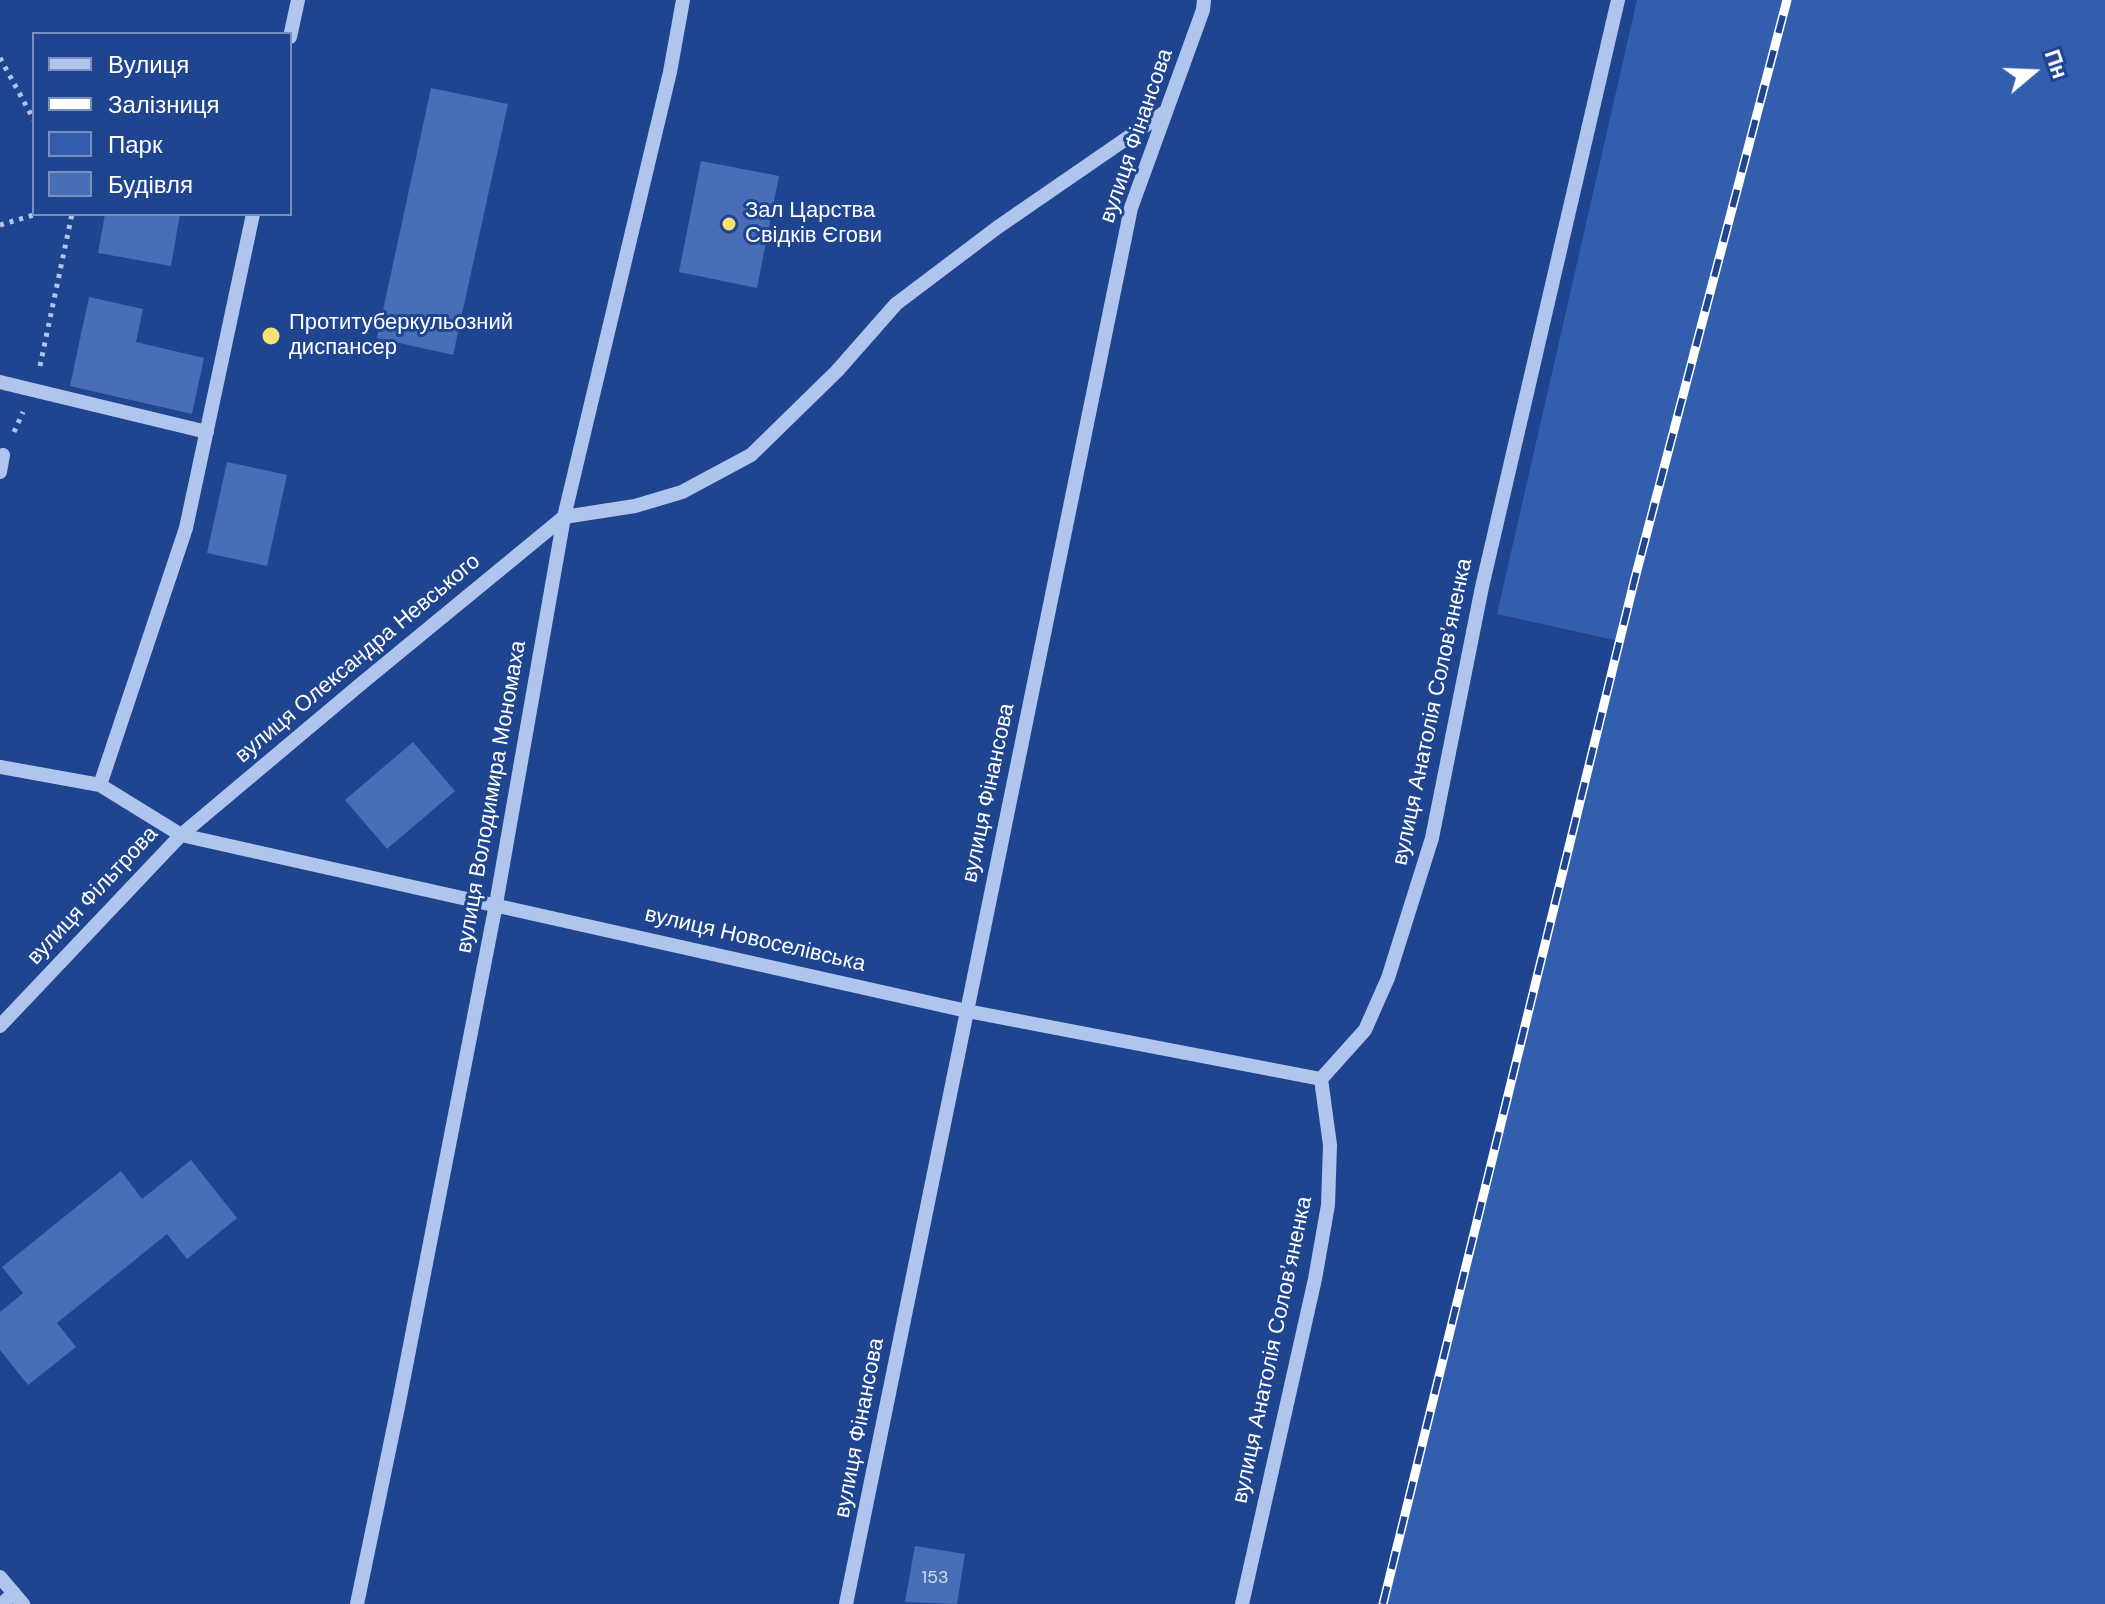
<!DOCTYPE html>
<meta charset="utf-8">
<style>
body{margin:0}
#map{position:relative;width:2105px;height:1604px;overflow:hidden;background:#204590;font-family:"DM Sans",sans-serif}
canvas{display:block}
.legend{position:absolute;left:32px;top:32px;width:260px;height:184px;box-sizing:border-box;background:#204590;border:2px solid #798fbc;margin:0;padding:10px 14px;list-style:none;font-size:24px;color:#fff}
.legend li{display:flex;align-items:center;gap:16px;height:40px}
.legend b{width:40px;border:2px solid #798fbc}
.north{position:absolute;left:1993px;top:32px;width:80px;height:80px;-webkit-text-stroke:6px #204590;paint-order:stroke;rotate:71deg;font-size:22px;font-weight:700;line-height:32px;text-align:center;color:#fff}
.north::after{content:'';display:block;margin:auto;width:28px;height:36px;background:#fff;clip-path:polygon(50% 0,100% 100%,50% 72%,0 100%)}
</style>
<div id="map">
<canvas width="2105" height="1604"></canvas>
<ul class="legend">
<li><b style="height:10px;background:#b0c5ed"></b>Вулиця</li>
<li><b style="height:10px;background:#fff"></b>Залізниця</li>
<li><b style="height:22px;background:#335dad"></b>Парк</li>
<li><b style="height:22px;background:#486eb7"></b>Будівля</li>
</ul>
<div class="north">Пн</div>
</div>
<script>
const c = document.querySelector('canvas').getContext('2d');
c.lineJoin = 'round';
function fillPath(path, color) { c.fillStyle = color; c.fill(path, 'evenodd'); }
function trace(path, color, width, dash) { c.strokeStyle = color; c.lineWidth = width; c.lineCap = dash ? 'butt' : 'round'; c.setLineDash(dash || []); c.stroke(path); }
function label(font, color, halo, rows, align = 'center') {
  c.font = font + ' "DM Sans",sans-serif'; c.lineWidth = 6; c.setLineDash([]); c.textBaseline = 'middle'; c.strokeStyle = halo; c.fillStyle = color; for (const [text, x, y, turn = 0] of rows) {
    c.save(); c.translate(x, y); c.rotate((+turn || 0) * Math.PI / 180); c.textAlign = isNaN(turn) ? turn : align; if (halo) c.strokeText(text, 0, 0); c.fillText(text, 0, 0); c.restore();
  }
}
fillPath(new Path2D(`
 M 1637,0 L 2105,0 L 2105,1604 L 1383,1604 L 1619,641 L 1497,614 Z`), '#335dad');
fillPath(new Path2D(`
 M 431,88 L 508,104 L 453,355 L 377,338 Z
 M 701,161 L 779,176 L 757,288 L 679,272 Z
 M 105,214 L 180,214 L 171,266 L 98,253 Z
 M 89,297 L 143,309 L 136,342 L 204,358 L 192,414 L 70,386 Z
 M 227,462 L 287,475 L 267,566 L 207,553 Z
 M 413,742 L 455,791 L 387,849 L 345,800 Z
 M 191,1160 L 237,1218 L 187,1259 L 167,1234 L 57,1323 L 76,1347 L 28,1385 L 0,1350 L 0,1312 L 23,1293 L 2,1267 L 121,1171 L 142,1199 Z
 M 915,1546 L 965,1554 L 957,1604 L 905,1602 Z`), '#486eb7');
trace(new Path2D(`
 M 0,58 L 34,120
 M 0,225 L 37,214
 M 40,366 L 72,214
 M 14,432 L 23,412`), '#b0c5ed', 5, [4, 6]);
trace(new Path2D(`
 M 290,37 L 298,0
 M 0,382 L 207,432
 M 0,472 L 3,455
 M 564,517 L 635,506 L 682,492 L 751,455 L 837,371 L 896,304 L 998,227 L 1165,112
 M 0,767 L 100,785 L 181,835 L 0,1026
 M 100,785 L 186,528 L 253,214
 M 181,835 L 967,1011 L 1321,1079
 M 181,835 L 362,683 L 564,517
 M 0,1577 L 23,1604
 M 2,1604 L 14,1593
 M 357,1604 L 398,1407 L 496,904 L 564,517 L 670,72 L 683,0
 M 846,1604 L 1131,208 L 1203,10 L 1204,0
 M 1242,1604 L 1315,1279 L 1328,1205 L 1330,1145 L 1321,1079 L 1365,1030 L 1388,978 L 1432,838 L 1482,587 L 1618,0`), '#b0c5ed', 14);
const rail = new Path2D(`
 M 1383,1604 L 1635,578 L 1787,0`);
trace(rail, '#fff', 9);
trace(rail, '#204590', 6, [18]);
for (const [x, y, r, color] of [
 [729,224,8,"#fae170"],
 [271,336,10,"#fae170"]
]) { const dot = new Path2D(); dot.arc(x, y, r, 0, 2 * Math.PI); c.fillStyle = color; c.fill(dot); trace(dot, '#204590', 3); }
label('18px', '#d1dbed', null, [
 ["153",935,1578]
]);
label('22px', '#fff', '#204590', [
 ["вулиця Фінансова",1137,136,-71],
 ["вулиця Олександра Невського",358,659,-40],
 ["вулиця Анатолія Соловʼяненка",1433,712,-78],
 ["вулиця Фінансова",989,793,-78],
 ["вулиця Володимира Мономаха",492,797,-80],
 ["вулиця Фільтрова",93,896,-47],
 ["вулиця Новоселівська",755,940,13],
 ["вулиця Анатолія Соловʼяненка",1273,1350,-78],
 ["вулиця Фінансова",860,1428,-79]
]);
label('22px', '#fff', '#204590', [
 ["Зал Царства",745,211],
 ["Свідків Єгови",745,236],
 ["Протитуберкульозний",289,323],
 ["диспансер",289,348]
], 'left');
</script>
